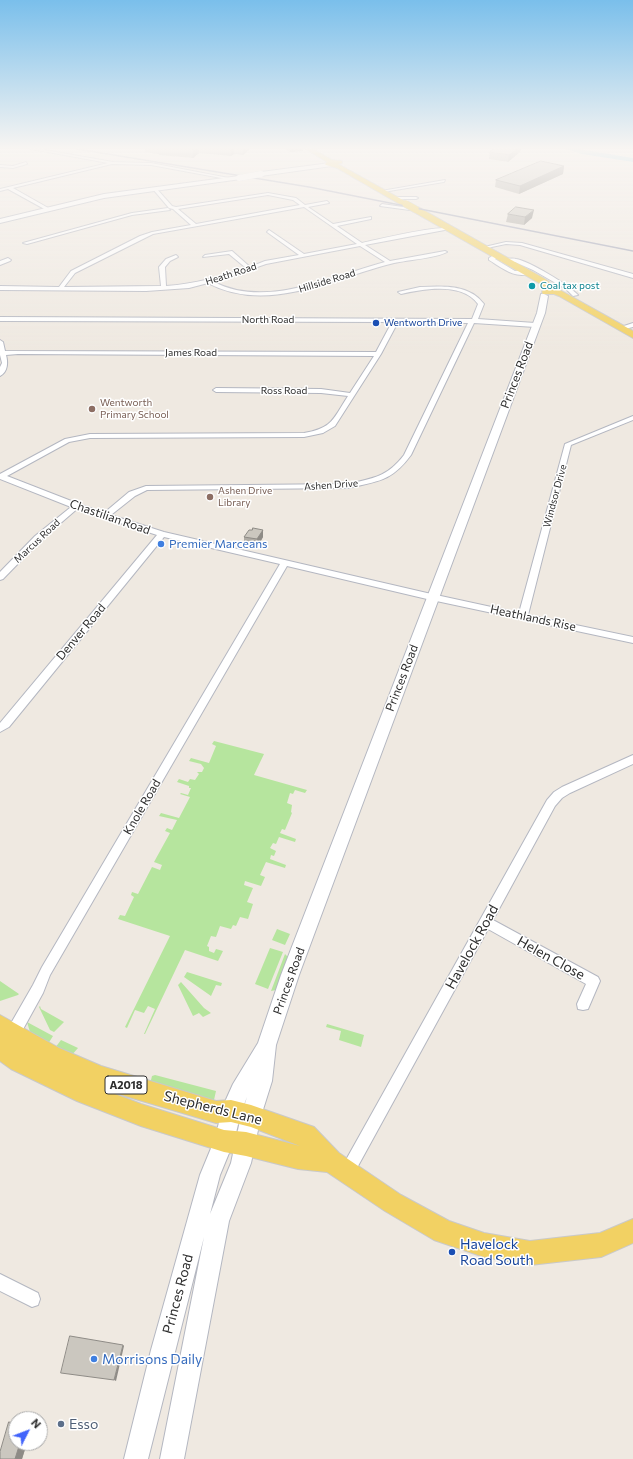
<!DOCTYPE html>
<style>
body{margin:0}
#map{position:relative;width:633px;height:1459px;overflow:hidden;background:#efe9e1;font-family:Commissioner,sans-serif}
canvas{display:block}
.north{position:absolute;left:8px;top:1411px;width:40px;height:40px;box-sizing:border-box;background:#fff;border:1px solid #ababab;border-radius:50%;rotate:48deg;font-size:11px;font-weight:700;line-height:16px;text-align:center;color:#2e2e2e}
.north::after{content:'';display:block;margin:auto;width:14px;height:18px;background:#4264fb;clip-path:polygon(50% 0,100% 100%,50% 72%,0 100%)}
</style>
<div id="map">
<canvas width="633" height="1459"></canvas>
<div class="north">N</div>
</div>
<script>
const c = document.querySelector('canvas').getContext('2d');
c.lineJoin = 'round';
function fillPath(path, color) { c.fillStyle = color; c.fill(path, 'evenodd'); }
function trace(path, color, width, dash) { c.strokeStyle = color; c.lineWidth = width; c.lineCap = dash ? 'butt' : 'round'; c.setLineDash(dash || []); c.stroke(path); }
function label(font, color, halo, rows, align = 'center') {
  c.font = font + ' Commissioner,sans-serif'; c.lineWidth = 3; c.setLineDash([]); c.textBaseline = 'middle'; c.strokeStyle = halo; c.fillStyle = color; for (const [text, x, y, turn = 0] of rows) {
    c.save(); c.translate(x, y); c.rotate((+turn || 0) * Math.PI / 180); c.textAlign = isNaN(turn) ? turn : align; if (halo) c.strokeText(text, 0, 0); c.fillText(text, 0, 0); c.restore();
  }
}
fillPath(new Path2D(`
 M 214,741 L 264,754 L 254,775 L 307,790 L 305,793 L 295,790 L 293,794 L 290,793 L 287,803 L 292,805 L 291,812 L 292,813 L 285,830 L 282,829 L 280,833 L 296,839 L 295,842 L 279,837 L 276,844 L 273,843 L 270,848 L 276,851 L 274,856 L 271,855 L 270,859 L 286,865 L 285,868 L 266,862 L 260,875 L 265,877 L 261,886 L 245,881 L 244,885 L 253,888 L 247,902 L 253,904 L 248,919 L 240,917 L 236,926 L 233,925 L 231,929 L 220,926 L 216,937 L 211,936 L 207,946 L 209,947 L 209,951 L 214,953 L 216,949 L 223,951 L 218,961 L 185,950 L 145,1034 L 144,1034 L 155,1009 L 148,1006 L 144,1013 L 135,1010 L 127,1028 L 125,1027 L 170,936 L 118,919 L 120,915 L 125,916 L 134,897 L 131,895 L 132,892 L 138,894 L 152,867 L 160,870 L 162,865 L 154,862 L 170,833 L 165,831 L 167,828 L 172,830 L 177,820 L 159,816 L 161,813 L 179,818 L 190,797 L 180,794 L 181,793 L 188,795 L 191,788 L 189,788 L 189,786 L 177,782 L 179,779 L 188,782 L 190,779 L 195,780 L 199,774 L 197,772 L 202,772 L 204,768 L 201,764 L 189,761 L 191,758 L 209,763 L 216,746 L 212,744 Z
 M 277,929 L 290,934 L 285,945 L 272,940 Z
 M 270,948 L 283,952 L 268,989 L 255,984 Z
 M 285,954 L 288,957 L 276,990 L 271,991 Z
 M 187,972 L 222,983 L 221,986 L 216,985 L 211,996 L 184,977 Z
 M 0,981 L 19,994 L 18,995 L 0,1001 Z
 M 181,982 L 204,1008 L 211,1013 L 203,1017 L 199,1013 L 193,1016 L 178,985 Z
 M 40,1006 L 41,1009 L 64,1022 L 54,1032 L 50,1030 L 39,1007 Z
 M 27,1022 L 53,1036 L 48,1044 L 30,1032 Z
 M 327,1024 L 364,1035 L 361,1047 L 339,1040 L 341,1031 L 326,1027 Z
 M 61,1040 L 78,1048 L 71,1056 L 55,1048 Z
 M 155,1075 L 216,1091 L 214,1100 L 150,1084 L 152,1076 Z`), '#b6e59e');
fillPath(new Path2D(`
 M 566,149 L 578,149 L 633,158 L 633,162 L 582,154 Z`), '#75cff0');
const street = new Path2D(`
 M 31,149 L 39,149 L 113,162 L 151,163 L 234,179 L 232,180 L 151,165 L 112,164 L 13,188 L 50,209 L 48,211 L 8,189 L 0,191 L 0,189 L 108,163 Z
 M 26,162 L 27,164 L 13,168 L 0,167 L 0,165 L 13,166 Z
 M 445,180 L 444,182 L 383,192 L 381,191 Z
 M 152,188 L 156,188 L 172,206 L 176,207 L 268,193 L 296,198 L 305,205 L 327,201 L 329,203 L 308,207 L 333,224 L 371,217 L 371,219 L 337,226 L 362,243 C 376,240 441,224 450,229 L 365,245 L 390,261 L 445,251 L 447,252 C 437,258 408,260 394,263 C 336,277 268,315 208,283 L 189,288 L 146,291 L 0,290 L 0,286 L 59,287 L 71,271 L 140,236 L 152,232 L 191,225 L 173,209 L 169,208 ZM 268,195 L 293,200 L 300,205 L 196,224 L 178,209 ZM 304,207 L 357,244 L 304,254 L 269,230 L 267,232 L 299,255 L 265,261 L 250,267 L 232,251 L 205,255 L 203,257 L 229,254 L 246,268 C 219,277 195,284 166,286 L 165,267 L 170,261 L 178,257 L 176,255 L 166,259 L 159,267 L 161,286 L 64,287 L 75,273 L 153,234 ZM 360,246 L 385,262 C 333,276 266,309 214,282 L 266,264 Z
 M 396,197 L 416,197 L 418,198 L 416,199 L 394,199 Z
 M 382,204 L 417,209 L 419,210 L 417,211 L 380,206 Z
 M 168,208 L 170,210 L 132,215 L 27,244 L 23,243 L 132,213 Z
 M 506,242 L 522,243 L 633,274 L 633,278 L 520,245 L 506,244 L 482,249 L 480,248 Z
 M 494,255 L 498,256 L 495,259 L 515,271 L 527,271 L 530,273 C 516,280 501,267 489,260 L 489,258 Z
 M 8,258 L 11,260 L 10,261 L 0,265 L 0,261 Z
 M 504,259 C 508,259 513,258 516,259 C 529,261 569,285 578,295 L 573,296 L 566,289 L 533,270 L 515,262 L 502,262 L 501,261 Z
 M 420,287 C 443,286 469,284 484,304 L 478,319 L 535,323 L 538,325 L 535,327 L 474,323 L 411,455 C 391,482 378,481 348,488 L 147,490 L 135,496 L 111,515 L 164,532 L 427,593 L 519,613 L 565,444 L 633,416 L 633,420 L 571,445 L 528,615 L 633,637 L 633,643 L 427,599 L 287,566 L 50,975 L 43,993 L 16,1042 L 11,1044 L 6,1042 L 4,1037 L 6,1032 L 33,985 L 42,967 L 280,564 L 164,537 L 9,727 L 0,732 L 0,723 L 157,535 L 77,509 L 41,540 L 3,579 L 0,580 L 0,572 L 35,536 L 71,507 L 0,479 L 0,474 L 65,439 L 90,434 L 304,433 C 333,428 333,419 348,396 L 321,393 L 216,392 L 213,390 L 216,388 L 321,389 L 350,393 L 374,356 L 18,354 L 6,355 C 8,362 8,372 0,376 L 0,367 L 2,363 L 0,355 L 0,340 L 3,342 L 5,351 L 376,352 L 392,322 L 0,321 L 0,317 L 472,319 L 478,304 C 462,282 424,289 401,294 L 398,292 ZM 398,322 L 468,323 L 404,455 C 387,477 374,478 348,484 L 146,486 L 129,492 L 104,513 L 79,504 L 7,476 L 69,442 L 90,438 L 304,437 L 323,433 L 335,426 L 381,354 Z
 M 633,323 L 633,327 L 621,330 L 618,328 Z
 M 633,755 L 633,764 L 570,793 L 562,798 L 555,806 L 493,920 L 598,977 L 600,981 L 588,1009 L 583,1010 L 578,1009 L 577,1004 L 586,984 L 488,929 L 352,1177 L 347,1179 L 342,1177 L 340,1172 L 342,1167 L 547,800 L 554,792 L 562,787 Z
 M 0,1274 L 38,1293 L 40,1299 L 38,1305 L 32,1307 L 0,1291 Z`);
const secondary = new Path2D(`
 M 330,163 L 332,164 L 332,166 L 261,176 L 258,174 L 261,172 Z
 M 239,176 L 241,177 L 241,179 L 104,198 L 0,223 L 0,219 L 104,194 Z
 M 541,294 L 544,294 L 548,296 L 545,313 L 299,975 L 276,1045 L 272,1081 L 261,1116 L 251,1163 L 229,1221 L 184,1459 L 160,1459 L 204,1237 L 148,1459 L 124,1459 L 151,1350 L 200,1175 L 214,1141 L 224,1104 L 233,1084 L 258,1043 L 281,975 L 537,313 ZM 247,1097 L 241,1116 L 231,1163 L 210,1214 L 220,1175 L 234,1141 L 241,1112 Z`);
const primary = new Path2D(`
 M 306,149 L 313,149 L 332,160 L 342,161 L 342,163 L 338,164 L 410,204 L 406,206 L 403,206 L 337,168 L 326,165 L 325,164 L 327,162 Z
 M 412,207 L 418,207 L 545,279 L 558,289 L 633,331 L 633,338 L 559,296 L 554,294 L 543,294 L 542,292 L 543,290 L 547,289 L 539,283 L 412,211 Z
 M 0,1015 L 59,1048 L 101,1066 L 216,1101 L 231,1100 L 251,1105 L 314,1127 L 339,1153 L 401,1195 L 449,1221 L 484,1233 L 530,1241 L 600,1233 L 633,1219 L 633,1243 L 601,1257 L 530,1265 L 484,1257 L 434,1240 L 385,1211 L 327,1172 L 298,1169 L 246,1156 L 224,1152 L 141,1126 L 77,1101 L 11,1069 L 0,1061 L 0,1038 L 2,1039 L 0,1038 ZM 102,1089 L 216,1123 L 231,1122 L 251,1127 L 300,1146 L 246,1132 L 224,1130 L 141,1104 Z`);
trace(street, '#b4b7c1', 2);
trace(secondary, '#b4b7c1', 2);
trace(primary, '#c9c9c9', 2);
fillPath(street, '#fff');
fillPath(secondary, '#fff');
fillPath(primary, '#f2d163');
trace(new Path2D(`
 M 77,149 L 309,187 L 633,251`), '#a3a6b8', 1.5);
const secondaryBridge = new Path2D(`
 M 239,178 L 261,174`);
const primaryBridge = new Path2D(`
 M 406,204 L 415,209`);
trace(secondaryBridge, '#b4b7c1', 6, []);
trace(primaryBridge, '#c9c9c9', 8, []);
trace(secondaryBridge, '#fff', 6);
trace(primaryBridge, '#f2d163', 7);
fillPath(new Path2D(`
 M 145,149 L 250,149 L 243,155 L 234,154 L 231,156 L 199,153 L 193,158 L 159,155 L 159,154 L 145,152 Z
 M 286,149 L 303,149 L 303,151 L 290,152 Z
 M 494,149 L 521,149 L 520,152 L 508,162 L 489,159 L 490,152 Z
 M 564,166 L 563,174 L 519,194 L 495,187 L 496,180 Z
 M 508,214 L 532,218 L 524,225 L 506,222 Z
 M 252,530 L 263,530 L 263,537 L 258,546 L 244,544 L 244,537 Z
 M 9,1422 L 16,1422 L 16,1443 L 27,1443 L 22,1459 L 0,1459 Z`), '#afaba4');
fillPath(new Path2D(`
 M 192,149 L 199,149 L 199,153 L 193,158 Z
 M 230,149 L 234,149 L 234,154 L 231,156 Z
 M 242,149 L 250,149 L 243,155 Z
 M 290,149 L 303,149 L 303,151 L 290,152 Z
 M 517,149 L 521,149 L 520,152 L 508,162 L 509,155 Z
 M 564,166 L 563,174 L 519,194 L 520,186 Z
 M 534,210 L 532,218 L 524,225 L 525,217 Z
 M 263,530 L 263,537 L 258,546 L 257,539 Z
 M 123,1345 L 124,1346 L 116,1381 L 114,1380 Z
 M 20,1443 L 27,1443 L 22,1459 L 15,1459 Z`), '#8e8b86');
const building = new Path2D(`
 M 494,149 L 517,149 L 509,155 L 490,152 Z
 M 541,161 L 564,166 L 520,186 L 496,180 Z
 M 516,207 L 534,210 L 525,217 L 508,214 Z
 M 253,528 L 263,530 L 257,539 L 244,537 L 249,530 L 252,530 Z
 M 70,1336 L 123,1345 L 114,1380 L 61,1373 Z
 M 9,1422 L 16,1424 L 16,1443 L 20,1443 L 15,1459 L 0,1459 L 0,1452 Z`);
fillPath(building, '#cbc7bf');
trace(building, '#8e8b86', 1);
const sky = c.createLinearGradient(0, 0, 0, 353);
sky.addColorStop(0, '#7abfeb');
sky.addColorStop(0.42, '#f8f5f2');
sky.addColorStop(1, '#f8f5f200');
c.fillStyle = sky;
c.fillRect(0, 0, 633, 353);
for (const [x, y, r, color] of [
 [532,286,4,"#0f9aa8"],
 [376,323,4,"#1a4fb4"],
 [92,409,4,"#8d6e63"],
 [210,497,4,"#8d6e63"],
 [161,544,4,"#3f7fe0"],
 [452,1252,4,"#1a4fb4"],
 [94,1359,4,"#3f7fe0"],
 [61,1424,4,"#5c6f8a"]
]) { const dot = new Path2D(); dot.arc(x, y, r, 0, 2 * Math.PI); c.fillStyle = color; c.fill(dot); trace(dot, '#fff', 1.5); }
label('10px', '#2e2e2e', '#fff', [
 ["Heath Road",231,274,-18],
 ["Hillside Road",327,281,-17],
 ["North Road",268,320],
 ["James Road",191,353],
 ["Ross Road",284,391],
 ["Ashen Drive",331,485,-4],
 ["Windsor Drive",555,496,-75],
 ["Marcus Road",37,541,-43]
]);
label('10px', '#0d838f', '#fff', [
 ["Coal tax post",540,286]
], 'left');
label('10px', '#164399', '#fff', [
 ["Wentworth Drive",384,323]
], 'left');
label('10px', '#785e54', '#fff', [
 ["Wentworth",100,403],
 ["Primary School",100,415],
 ["Ashen Drive",218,491],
 ["Library",218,503]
], 'left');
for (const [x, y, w] of [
 [126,1085,42]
]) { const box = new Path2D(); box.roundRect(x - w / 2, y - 9, w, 18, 3); c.fillStyle = '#fff'; c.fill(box); trace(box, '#2e2e2e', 1); }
label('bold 11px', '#2e2e2e', null, [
 ["A2018",126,1085]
]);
label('12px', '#2e2e2e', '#fff', [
 ["Princes Road",517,375,-69],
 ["Chastilian Road",110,517,19],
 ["Heathlands Rise",533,618,12],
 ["Denver Road",81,632,-50],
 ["Princes Road",402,678,-69],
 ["Knole Road",142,807,-60],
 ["Princes Road",289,981,-70]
]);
label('12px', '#366cbe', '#fff', [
 ["Premier Marceans",169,544]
], 'left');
label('14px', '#2e2e2e', '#fff', [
 ["Havelock Road",472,947,-61],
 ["Helen Close",551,958,29],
 ["Shepherds Lane",213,1108,14],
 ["Princes Road",178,1294,-75]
]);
label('14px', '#164399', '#fff', [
 ["Havelock",460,1244],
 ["Road South",460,1260]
], 'left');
label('14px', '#366cbe', '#fff', [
 ["Morrisons Daily",102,1359]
], 'left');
label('14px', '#4e5e75', '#fff', [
 ["Esso",69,1424]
], 'left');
</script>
